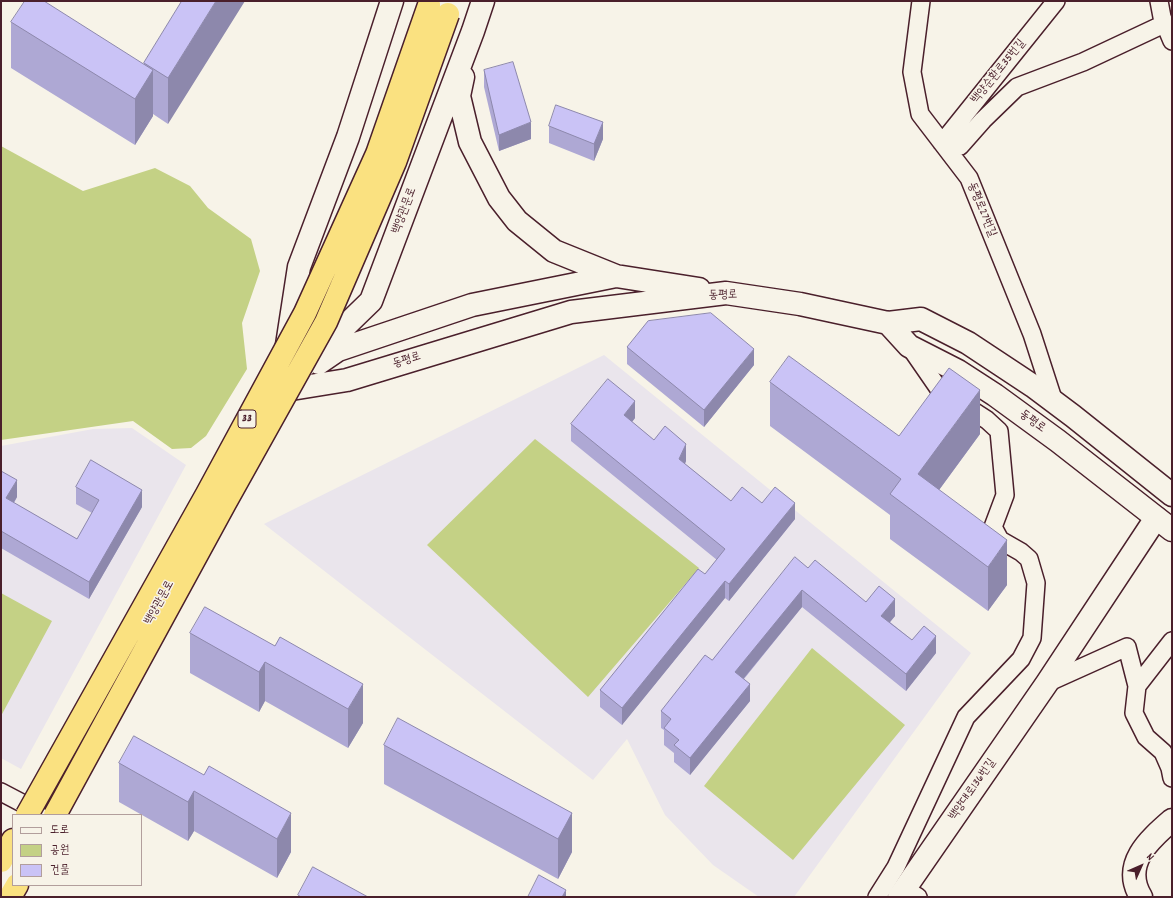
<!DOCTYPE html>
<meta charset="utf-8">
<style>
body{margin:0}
#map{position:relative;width:1173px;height:898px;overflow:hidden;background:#f7f3e8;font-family:Dekko,"Poor Story",sans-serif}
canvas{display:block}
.frame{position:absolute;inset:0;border:2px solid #4a1f2b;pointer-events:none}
.legend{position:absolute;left:12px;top:814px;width:130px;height:72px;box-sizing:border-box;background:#f7f3e8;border:1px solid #b29e9c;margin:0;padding:5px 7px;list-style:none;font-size:12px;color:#4a1f2b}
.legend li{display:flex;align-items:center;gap:8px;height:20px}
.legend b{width:20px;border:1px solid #b29e9c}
.north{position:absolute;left:1121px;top:846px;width:40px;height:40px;-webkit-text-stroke:3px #f7f3e8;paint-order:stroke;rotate:45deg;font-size:11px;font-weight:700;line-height:16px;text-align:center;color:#4a1f2b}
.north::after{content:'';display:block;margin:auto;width:14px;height:18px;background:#4a1f2b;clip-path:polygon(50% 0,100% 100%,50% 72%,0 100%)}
</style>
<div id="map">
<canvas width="1173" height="898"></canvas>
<div class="frame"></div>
<ul class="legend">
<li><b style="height:5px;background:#f7f3e8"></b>도로</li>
<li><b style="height:11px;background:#c4d185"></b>공원</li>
<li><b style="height:11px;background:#cac3f6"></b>건물</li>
</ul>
<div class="north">N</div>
</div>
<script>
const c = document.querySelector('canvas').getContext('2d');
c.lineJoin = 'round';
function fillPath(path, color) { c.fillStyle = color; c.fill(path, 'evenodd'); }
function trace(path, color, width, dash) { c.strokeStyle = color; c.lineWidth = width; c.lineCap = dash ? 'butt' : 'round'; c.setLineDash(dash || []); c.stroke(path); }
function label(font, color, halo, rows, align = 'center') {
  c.font = font + ' Dekko,"Poor Story",sans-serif'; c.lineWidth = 3; c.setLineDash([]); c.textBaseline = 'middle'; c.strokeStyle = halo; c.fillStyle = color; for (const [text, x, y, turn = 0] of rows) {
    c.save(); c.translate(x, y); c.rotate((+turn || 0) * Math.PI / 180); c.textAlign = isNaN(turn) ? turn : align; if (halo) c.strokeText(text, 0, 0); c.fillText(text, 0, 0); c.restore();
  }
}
fillPath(new Path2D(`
 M 604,355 L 971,653 L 794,897 L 759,897 L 713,865 L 665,815 L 627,739 L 593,780 L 264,524 Z
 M 132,428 L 186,465 L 21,769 L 1,758 L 1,446 L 93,429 Z`), '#eae5ec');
fillPath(new Path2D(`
 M 1,146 L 83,191 L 155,168 L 190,186 L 208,208 L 251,239 L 260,271 L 242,323 L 247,369 L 206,436 L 191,448 L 172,449 L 133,421 L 1,440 Z
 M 535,439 L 699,568 L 588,697 L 427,545 Z
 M 1,593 L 52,621 L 1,716 Z
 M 812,648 L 905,725 L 793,860 L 704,786 Z`), '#c4d185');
const minor = new Path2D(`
 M 921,1 L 912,72 L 920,114 L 969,178 L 1032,334 L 1054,402
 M 1056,1 L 942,143 L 960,146 L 983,120 L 1017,87 L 1083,62 L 1164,24
 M 1159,1 L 1162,17 L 1172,41
 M 1047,683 L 1127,647 L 1137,686 L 1134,713 L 1146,737 L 1163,752 L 1170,768 L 1172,778
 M 1137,686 L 1172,641
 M 1,792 L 41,813
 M 905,889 L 918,897
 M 877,897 L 896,867 L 966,717 L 1021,659 L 1032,638 L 1036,583 L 1029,559 L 1021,552 L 1000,540 L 993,527 L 1005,495 L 999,431 L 987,420 L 939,389 L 910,347`);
const tertiary = new Path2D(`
 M 899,897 L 1047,683 L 1156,518
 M 1141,897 C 1121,864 1149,840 1172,820`);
const secondary = new Path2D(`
 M 463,77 L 459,96 L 470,142 L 499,198 L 517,221 L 554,251 L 616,276 L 699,289
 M 888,323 L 909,346 L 958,371 L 995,395 L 1058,441 L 1172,530
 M 287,345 L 299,267 L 348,137 L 392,1
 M 319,363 L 338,350 L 472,305 L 616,276
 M 303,367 L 371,301 L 473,31 L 483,1
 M 279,391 L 347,380 L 571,312 L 726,293 L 800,304 L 888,323 L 921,319 L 968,343 L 1033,386 L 1073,416 L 1172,495
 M 40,815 L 121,672
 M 1,886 L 13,864`);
const trunk = new Path2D(`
 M 1,861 L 13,840
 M 10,897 L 17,885`);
trace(minor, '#4a1f2b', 20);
trace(tertiary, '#4a1f2b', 25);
trace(secondary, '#4a1f2b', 25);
trace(trunk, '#4a1f2b', 25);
trace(minor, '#f7f3e8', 17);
trace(tertiary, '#f7f3e8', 22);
trace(secondary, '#f7f3e8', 22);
trace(trunk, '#fae180', 22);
const trunkBridge = new Path2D(`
 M 27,815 L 207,494 L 305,313 L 377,154 L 429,5
 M 55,815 L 225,503 L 326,322 L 395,162 L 448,14`);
trace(trunkBridge, '#4a1f2b', 25, []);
trace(trunkBridge, '#fae180', 22);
fillPath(new Path2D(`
 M 182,1 L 168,124 L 153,114 L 153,116 L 135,145 L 11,68 L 11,22 L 144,64 L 144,63 Z
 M 484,70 L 531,139 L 499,151 L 484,87 Z
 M 549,126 L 603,139 L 594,161 L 549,143 Z
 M 627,347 L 754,365 L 704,427 L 627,364 Z
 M 770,382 L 899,436 L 980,434 L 939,490 L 1007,585 L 988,611 L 890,539 L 890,515 L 770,426 Z
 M 635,418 L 632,422 L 654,440 L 686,461 L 685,464 L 731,501 L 762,503 L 795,519 L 729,601 L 725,598 L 622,725 L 600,707 L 600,690 L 705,574 L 717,560 L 571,441 L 571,424 Z
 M 1,471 L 17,497 L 14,503 L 77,539 L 92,513 L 76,504 L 76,487 L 142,507 L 89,599 L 1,548 Z
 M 808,568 L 866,602 L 895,616 L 890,622 L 912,640 L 936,653 L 906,691 L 802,607 L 744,679 L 750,701 L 690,775 L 674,762 L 674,753 L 664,745 L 664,730 L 661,728 L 661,711 L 712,660 Z
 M 190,633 L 275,646 L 280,637 L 363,723 L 348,748 L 265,701 L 259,712 L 190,673 Z
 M 384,745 L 572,813 L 572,852 L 558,879 L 384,784 Z
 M 119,763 L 204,775 L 209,766 L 291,852 L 277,878 L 194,831 L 188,841 L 119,802 Z`), '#aea8d4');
fillPath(new Path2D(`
 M 216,1 L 245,1 L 168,124 L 168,78 Z
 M 153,70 L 153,116 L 135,145 L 135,99 Z
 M 531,122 L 531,139 L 499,151 L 499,135 Z
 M 603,122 L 603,139 L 594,161 L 594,144 Z
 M 754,349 L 754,365 L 704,427 L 704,410 Z
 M 980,390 L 980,434 L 920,516 L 918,474 Z
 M 635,401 L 635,418 L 624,432 L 624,415 Z
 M 686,444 L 686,461 L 679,476 L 679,459 Z
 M 17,480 L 17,497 L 6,515 L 6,498 Z
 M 142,490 L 142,507 L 89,599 L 89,582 Z
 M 795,503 L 795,519 L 729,601 L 729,584 Z
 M 1007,540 L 1007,585 L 988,611 L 988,567 Z
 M 725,581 L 725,598 L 622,725 L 622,708 Z
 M 802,590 L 802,607 L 735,689 L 735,672 Z
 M 895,599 L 895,616 L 881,633 L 881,616 Z
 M 936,636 L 936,653 L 906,691 L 906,674 Z
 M 265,662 L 265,701 L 259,712 L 259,672 Z
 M 363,684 L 363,723 L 348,748 L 348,709 Z
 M 750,684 L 750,701 L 690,775 L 690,758 Z
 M 194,791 L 194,831 L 188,841 L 188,802 Z
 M 291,813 L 291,852 L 277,878 L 277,839 Z
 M 572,813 L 572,852 L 558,879 L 558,839 Z
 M 566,890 L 566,897 L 562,897 Z`), '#8d88ac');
const building = new Path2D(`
 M 25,1 L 44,1 L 153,70 L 135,99 L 11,22 Z
 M 182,1 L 216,1 L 168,78 L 144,63 Z
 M 513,62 L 531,122 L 499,135 L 484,70 Z
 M 556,105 L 603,122 L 594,144 L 549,126 Z
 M 711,313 L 754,349 L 704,410 L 627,347 L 648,321 Z
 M 789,356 L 899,436 L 949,368 L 980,390 L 918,474 L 1007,540 L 988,567 L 890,494 L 901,479 L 770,382 Z
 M 608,379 L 635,401 L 624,415 L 654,440 L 665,426 L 686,444 L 679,459 L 731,501 L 742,487 L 762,503 L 775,487 L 795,503 L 729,584 L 725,581 L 622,708 L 600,690 L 698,569 L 705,574 L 725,549 L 571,424 Z
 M 91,460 L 142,490 L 89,582 L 1,531 L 1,471 L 17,480 L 6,498 L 77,539 L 99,500 L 76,487 Z
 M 795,557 L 808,568 L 815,560 L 866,602 L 879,586 L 895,599 L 881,616 L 912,640 L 924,626 L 936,636 L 906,674 L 802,590 L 735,672 L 750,684 L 690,758 L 674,745 L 679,740 L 664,728 L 671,719 L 661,711 L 705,655 L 712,660 Z
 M 205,607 L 275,646 L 280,637 L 363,684 L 348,709 L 265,662 L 259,672 L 190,633 Z
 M 398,718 L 572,813 L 558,839 L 384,745 Z
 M 134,736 L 204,775 L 209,766 L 291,813 L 277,839 L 194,791 L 188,802 L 119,763 Z
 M 313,867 L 368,897 L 301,897 L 298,895 Z
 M 539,875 L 566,890 L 562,897 L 528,897 Z`);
fillPath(building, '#cac3f6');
trace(building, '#8d88ac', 1);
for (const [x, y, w] of [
 [247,419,18]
]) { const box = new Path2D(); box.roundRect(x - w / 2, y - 9, w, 18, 3); c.fillStyle = '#f7f3e8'; c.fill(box); trace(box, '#4a1f2b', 1); }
label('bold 11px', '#4a1f2b', null, [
 ["33",247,419]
]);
label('12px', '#4a1f2b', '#f7f3e8', [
 ["백양순환로35번길",999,72,-51],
 ["동평로27번길",981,210,68],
 ["백양관문로",405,211,-69],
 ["동평로",723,296,-1],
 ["동평로",407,361,-17],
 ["동평로",1032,422,36],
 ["백양관문로",160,603,-61],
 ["백양대로136번길",973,790,-55]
]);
</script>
